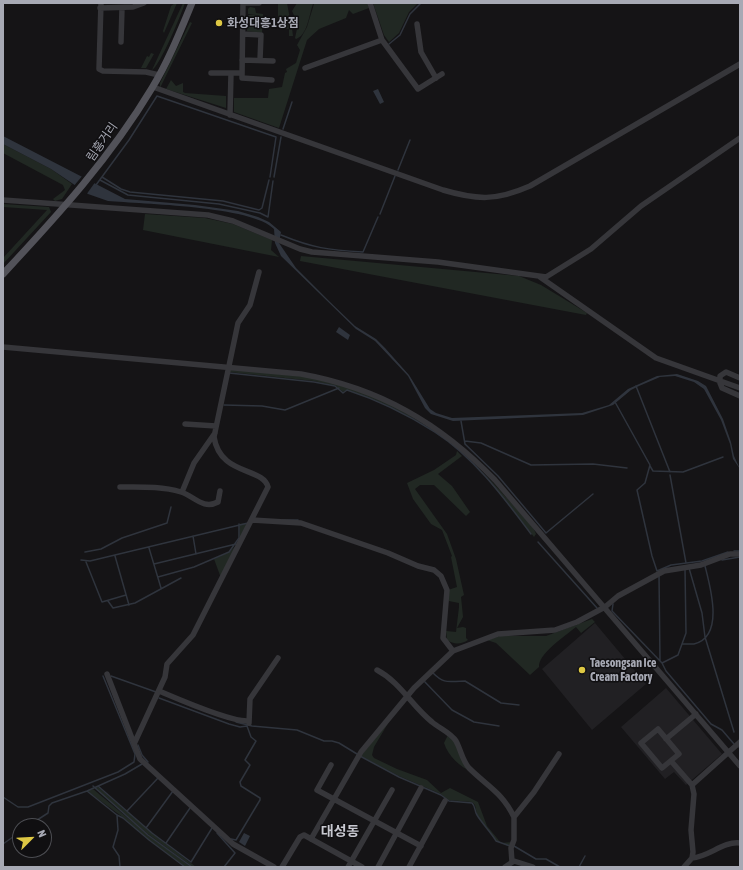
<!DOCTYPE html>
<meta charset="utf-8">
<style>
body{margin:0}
#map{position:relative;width:743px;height:870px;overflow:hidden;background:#151416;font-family:"Asap Condensed",sans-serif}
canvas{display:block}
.frame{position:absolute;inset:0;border:4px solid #a7a9b4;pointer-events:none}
.north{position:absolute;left:12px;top:818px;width:40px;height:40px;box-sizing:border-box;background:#100f11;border:1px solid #4c4d52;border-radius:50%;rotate:66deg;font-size:11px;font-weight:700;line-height:16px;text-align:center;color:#a7a9b4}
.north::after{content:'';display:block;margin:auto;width:14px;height:18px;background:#dec844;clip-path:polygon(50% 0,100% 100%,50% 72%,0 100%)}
</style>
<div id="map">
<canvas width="743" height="870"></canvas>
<div class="frame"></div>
<div class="north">N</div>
</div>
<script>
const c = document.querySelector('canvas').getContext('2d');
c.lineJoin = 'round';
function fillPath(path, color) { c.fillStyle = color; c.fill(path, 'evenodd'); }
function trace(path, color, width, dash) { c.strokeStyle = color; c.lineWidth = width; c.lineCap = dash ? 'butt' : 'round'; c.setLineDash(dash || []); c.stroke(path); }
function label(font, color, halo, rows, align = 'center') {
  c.font = font + ' "Asap Condensed","Noto Sans KR",sans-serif'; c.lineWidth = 3; c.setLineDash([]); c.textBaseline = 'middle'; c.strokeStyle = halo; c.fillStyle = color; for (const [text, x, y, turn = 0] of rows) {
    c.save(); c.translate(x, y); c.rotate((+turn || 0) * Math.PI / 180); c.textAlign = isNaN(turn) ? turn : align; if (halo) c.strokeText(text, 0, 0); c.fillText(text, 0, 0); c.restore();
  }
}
fillPath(new Path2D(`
 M 595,623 L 646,684 L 592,730 L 542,669 Z
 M 666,688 L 722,754 L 686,785 L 674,772 L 665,779 L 621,727 Z`), '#212023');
fillPath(new Path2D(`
 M 175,3 L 177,3 L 164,33 L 163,31 L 171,6 Z
 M 183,3 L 185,3 C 181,15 160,66 152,70 Z
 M 278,3 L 287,3 L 290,19 L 278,22 Z
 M 297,3 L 313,4 C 309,14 308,35 296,39 L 295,38 L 298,24 L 292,11 Z
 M 318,3 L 368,3 L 369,8 L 353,14 L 349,10 L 346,18 L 319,29 L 307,40 L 279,128 L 234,112 L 234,98 L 268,98 L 269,89 L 282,87 L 285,73 L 287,72 L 286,69 L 296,63 L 300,50 L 297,45 L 307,27 L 314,4 Z
 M 373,3 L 418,3 L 409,12 L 399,33 L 389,42 L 384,35 Z
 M 250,7 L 255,8 L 256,13 L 263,14 L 262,33 L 247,31 L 248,15 L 256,14 L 248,14 L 248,9 Z
 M 266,19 L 277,20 L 276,25 L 266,25 Z
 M 291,21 L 293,36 L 289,36 L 289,29 L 278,28 L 278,24 Z
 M 190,22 L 192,23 L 160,88 L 160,83 Z
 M 151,53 L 154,54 L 146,68 L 141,68 L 147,56 L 149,57 Z
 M 171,80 L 176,86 L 183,83 L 183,92 L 185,93 L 226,96 L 226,108 L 166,89 Z
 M 3,144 L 51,169 L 72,184 L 62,199 L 55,201 L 53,199 L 65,190 L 63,185 L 3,153 Z
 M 3,204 L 49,207 L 51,212 L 3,264 L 3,258 L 47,210 L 3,207 Z
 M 145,214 L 205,218 L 233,224 L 272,240 L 271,250 L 279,257 L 143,230 Z
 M 301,256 L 519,276 L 541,285 L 587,313 L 586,315 L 300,261 Z
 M 230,369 C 266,373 306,373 341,384 C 405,405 460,444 504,495 C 511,503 534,525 536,534 L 534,537 C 505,500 475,458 435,432 C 408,414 378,400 347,390 L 343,392 L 336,386 L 314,381 L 229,372 Z
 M 457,451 L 462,456 L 438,474 L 452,486 L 470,512 L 466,516 L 434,485 L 420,485 L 415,489 L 447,534 L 456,559 L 464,595 L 461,597 L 463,617 L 457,628 L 463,627 L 466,628 L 466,638 L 468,640 C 462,644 454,645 447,640 L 446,631 L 456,632 L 459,607 L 459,603 L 449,601 L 448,590 L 457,587 L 451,557 L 452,556 L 442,530 L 431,524 L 413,499 L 407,483 L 434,470 L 456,455 Z
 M 247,523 L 221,578 L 214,559 C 232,552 243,545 239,524 Z
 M 592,619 L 595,622 L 581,633 L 576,627 C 565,636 538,654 539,667 L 530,675 L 496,643 L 487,640 L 500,636 L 546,636 Z
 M 390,720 L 374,747 L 372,755 L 374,758 L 397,769 L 427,780 L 441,793 L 450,788 L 478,802 L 487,826 L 501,843 L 512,842 L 511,845 L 508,846 L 496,841 L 477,815 L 475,805 L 472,802 L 447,800 L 441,794 L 399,776 L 361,756 Z
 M 448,735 L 454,740 L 472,772 C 460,767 448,756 444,743 Z
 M 97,786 L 152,833 L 196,867 L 193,867 L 148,834 L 94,788 Z
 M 93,789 L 148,835 L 191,867 L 186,867 L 149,840 L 124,818 L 87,791 Z`), '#212823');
fillPath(new Path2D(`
 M 378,89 L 384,102 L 380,104 L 373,91 Z
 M 3,136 L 125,199 L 195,205 L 238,211 L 258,217 L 269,222 L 281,232 L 279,243 L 296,268 L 329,301 L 355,326 L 376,339 L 385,348 L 409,375 L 430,409 L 436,413 L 452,418 L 582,413 L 609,405 L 628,389 L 657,376 L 677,374 L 698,381 L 706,386 L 723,419 L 731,442 L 734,456 L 740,469 L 733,459 L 730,444 L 721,420 L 704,389 L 694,382 L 675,376 L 660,377 L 639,386 L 631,390 L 613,405 L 583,415 L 453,421 L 431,414 L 425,408 L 408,376 L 375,341 L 356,329 L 281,256 L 275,243 L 274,229 C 253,206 141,204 108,201 L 88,194 L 51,169 L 3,144 Z
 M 339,327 L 350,335 L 348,340 L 336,332 Z
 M 244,833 L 250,836 L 245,846 L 239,842 Z`), '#2f343d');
fillPath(new Path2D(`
 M 83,175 L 96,181 L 86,195 L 73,187 Z`), '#151416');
trace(new Path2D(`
 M 389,44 L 400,35 L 410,14 L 421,3
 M 283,129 L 292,102
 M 398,170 L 410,140
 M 102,177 L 121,189 L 130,192 L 223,201 L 259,210 L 262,208 L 269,180
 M 274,177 L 281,137
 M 100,180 L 128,195 L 219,204 L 260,213 L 268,217 L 273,181
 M 96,185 L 129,140 L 157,96 L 276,137 L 270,177
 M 380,214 L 395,176
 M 281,235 C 313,248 328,250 363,252 L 378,217
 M 229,373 L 314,382 L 335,386 L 343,393 L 347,390 C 378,400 408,415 435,432 C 474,457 504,498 531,534
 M 636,386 L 670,472
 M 615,402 L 650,465 L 645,483 L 637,490 L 652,556 L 657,571 L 671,565 L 702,561 L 728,552
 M 224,405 L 262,406 L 285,410 L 339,388
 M 461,421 L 465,444 L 498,476 L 546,533 L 593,494
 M 465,441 L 481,443 L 531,465 L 593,464 L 627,468
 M 650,466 L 653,471 L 683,472 L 723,457
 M 670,475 L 686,563
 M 282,520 L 298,520
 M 193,536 L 196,554
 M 538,542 L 597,608
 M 149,548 L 161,588
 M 734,551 L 740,551
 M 85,552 L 101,549 L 122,538 L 167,523 L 171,507
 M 115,556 L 129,605
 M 81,560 L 90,561 L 248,523
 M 722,560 L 740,557
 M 86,562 L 102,602 L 126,595
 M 154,564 L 236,544
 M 689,568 L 702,613 L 705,637 L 734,732
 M 659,575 L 660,661
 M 158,577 L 194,567 L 229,552 L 239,538 L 239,524
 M 108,601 L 113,608 L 135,603 L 181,578
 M 613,604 L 612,611 L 662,663 L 666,671 L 711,724 L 722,730 L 734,744
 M 682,644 C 686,644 691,644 694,644 C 725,637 710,586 705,566
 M 662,663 L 678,655 L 686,633 L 685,569
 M 433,673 C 445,685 449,681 465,681 L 501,703 L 519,705
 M 111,676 L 156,692
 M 424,681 L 452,710 L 474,722 L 499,726
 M 159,698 L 229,724 L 240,727 L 247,726
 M 236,722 L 252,726 L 297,730 L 324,741 L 332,741 L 339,743 L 357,754
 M 138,745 L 142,755 L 148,762
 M 739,747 L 740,748
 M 360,756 L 399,777 L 441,795 L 449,801 L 472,803 C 476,807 474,810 477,815 C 481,822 493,835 496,841 L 510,846
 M 93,786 L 148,835 L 192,867
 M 98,786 L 152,833 L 191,862 L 212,828
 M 87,791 L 117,815 L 118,830 L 113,847 L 119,856 L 120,867
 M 3,797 L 18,807 L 28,807 L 118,772 L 134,762 L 135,754 L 103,676
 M 127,811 L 158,778
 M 117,815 L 123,818 L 149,840 L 185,867
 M 28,826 L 48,813 L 49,806 L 52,803 L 87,791 L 125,774 L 142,764
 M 146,828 L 173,791
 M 217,833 L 235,853 L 224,867
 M 231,839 L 236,840 L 260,800 L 260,798 L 241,786 L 240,782 L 250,765 L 245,760 L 256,741 L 251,737 L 247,726
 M 166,843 L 190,808
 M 3,844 L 20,832
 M 514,846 L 536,859 L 546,859 L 560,867
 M 579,867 L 585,856`), '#2f343d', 1.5);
trace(new Path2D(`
 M 101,3 L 99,69 L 103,71 L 146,72 L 159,75
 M 259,3 L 243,3 L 242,78 L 272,80
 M 370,3 L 382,40 L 418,89 L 442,74
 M 100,8 L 133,7 L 144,3
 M 417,24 L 421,52 L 436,78
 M 243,34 L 261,35 L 260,60
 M 121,42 L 122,8
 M 242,60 L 273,61
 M 305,68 L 382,40
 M 211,73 L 242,73
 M 153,87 L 443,190 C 477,200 496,201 530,186 L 740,64
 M 230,115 L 231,73
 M 3,200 L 208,215 L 233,221 L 300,249 L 312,252 L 438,262 L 546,277 L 591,249 L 641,206 L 740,138
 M 540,277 L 656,358 L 740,388
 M 3,347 L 301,374 C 379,388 440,423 495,480 L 740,766
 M 740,378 L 726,372 L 720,376 L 720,383 L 722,388 L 740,396
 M 185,424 L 216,426
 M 120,487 C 140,487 162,486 181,492 C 194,496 203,510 218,502 L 220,491
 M 182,492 L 194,463 L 215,433
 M 252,520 L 301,523 L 388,553 L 418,566 L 434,570 L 441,576 L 447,590 L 443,638 L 453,651
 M 377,670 C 400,682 412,706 432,722 C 439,728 451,733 456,741 C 461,750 462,760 469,768 C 487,786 502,792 514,817
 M 107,674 L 140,759 L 233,844 L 274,867
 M 159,691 C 178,699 230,722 248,721
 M 249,723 L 250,699 L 278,658
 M 658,729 L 679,754 L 662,768 L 641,743 Z
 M 666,739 L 696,714
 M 134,744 L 165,677 L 167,664 L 193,635 L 268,487 C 263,467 220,476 214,437 L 238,323 L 250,305 L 259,272
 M 671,761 L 692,785 L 740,742
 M 331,765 L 317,790 L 421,846
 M 311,839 L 361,752 L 414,688 L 453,651 L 498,634 L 555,630 L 577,622 L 605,607 L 618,596 L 664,571 L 701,565 L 730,554 L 740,554
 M 692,858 C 709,857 723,841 740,843
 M 512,862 L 511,848 L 514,840 L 514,817 L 534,792 L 559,754
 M 282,867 L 300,837 L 304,835 L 362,867
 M 348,867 L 392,790
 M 378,867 L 421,788
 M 409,867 L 445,801
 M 505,867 L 514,861 L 533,867
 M 684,867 L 692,858 L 693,852 L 691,830 L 694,794 L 692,785`), '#36363a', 5.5);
trace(new Path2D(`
 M 3,274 C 58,215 110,158 152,88 C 168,62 180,32 192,3`), '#525259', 7);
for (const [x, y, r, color] of [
 [219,23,4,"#dec844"],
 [582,670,4,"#dec844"]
]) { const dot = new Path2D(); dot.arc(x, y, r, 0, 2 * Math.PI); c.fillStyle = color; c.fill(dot); trace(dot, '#100f11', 1.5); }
label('bold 12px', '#a7a9b4', '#100f11', [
 ["화성대흥1상점",227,23],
 ["Taesongsan Ice",590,663],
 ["Cream Factory",590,677]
], 'left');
label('12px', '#a7a9b4', '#100f11', [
 ["림흥거리",102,142,-55]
]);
label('bold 14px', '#c8c9d1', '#100f11', [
 ["대성동",340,832]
]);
</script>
